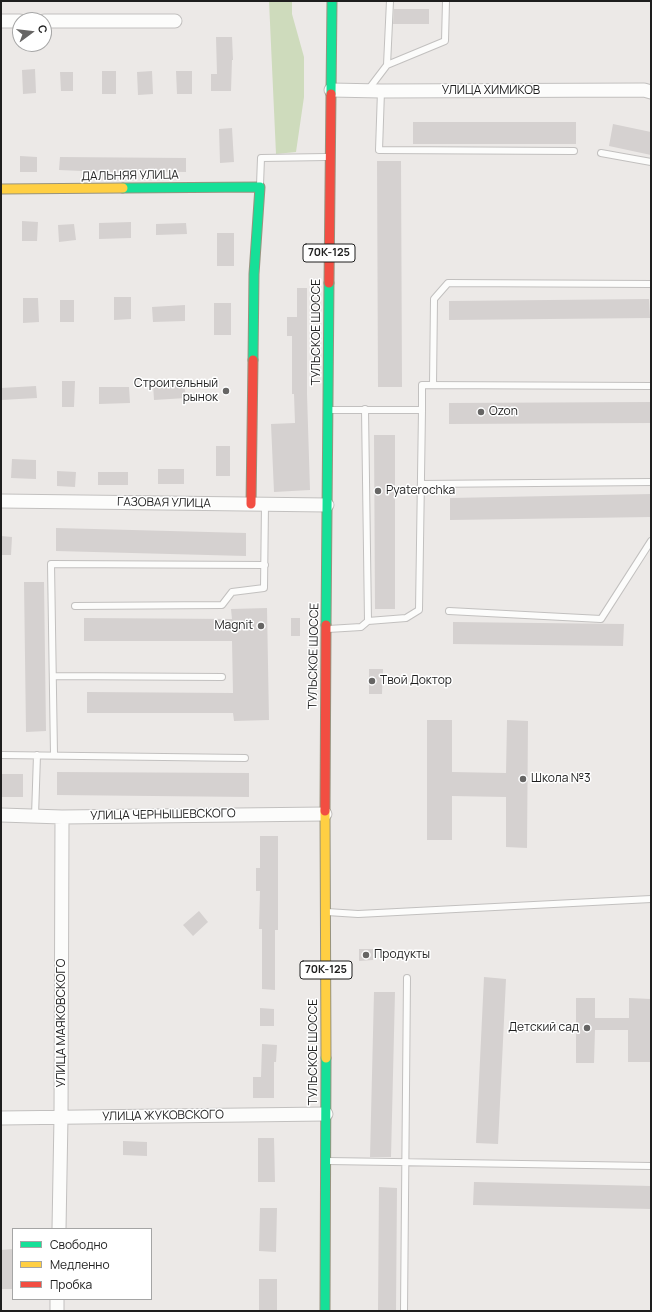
<!DOCTYPE html>
<meta charset="utf-8">
<style>
body{margin:0}
#map{position:relative;width:652px;height:1312px;overflow:hidden;background:#ece9e7;font-family:Manrope,sans-serif}
canvas{display:block}
.frame{position:absolute;inset:0;border:2px solid #1e1e1e;pointer-events:none}
.legend{position:absolute;left:12px;top:1228px;width:140px;height:72px;box-sizing:border-box;background:#fff;border:1px solid #a5a5a5;margin:0;padding:5px 7px;list-style:none;font-size:12px;color:#1e1e1e}
.legend li{display:flex;align-items:center;gap:8px;height:20px}
.legend b{width:20px;border:1px solid #a5a5a5}
.north{position:absolute;left:12px;top:12px;width:40px;height:40px;box-sizing:border-box;background:#fff;border:1px solid #a5a5a5;border-radius:50%;rotate:75deg;font-size:11px;font-weight:700;line-height:16px;text-align:center;color:#1e1e1e}
.north::after{content:'';display:block;margin:auto;width:14px;height:18px;background:#666564;clip-path:polygon(50% 0,100% 100%,50% 72%,0 100%)}
</style>
<div id="map">
<canvas width="652" height="1312"></canvas>
<div class="frame"></div>
<ul class="legend">
<li><b style="height:5px;background:#16e098"></b>Свободно</li>
<li><b style="height:5px;background:#ffcf43"></b>Медленно</li>
<li><b style="height:5px;background:#f24e42"></b>Пробка</li>
</ul>
<div class="north">С</div>
</div>
<script>
const c = document.querySelector('canvas').getContext('2d');
c.lineJoin = 'round';
function fillPath(path, color) { c.fillStyle = color; c.fill(path, 'evenodd'); }
function trace(path, color, width, dash) { c.strokeStyle = color; c.lineWidth = width; c.lineCap = dash ? 'butt' : 'round'; c.setLineDash(dash || []); c.stroke(path); }
function label(font, color, halo, rows, align = 'center') {
  c.font = font + ' Manrope,sans-serif'; c.lineWidth = 3; c.setLineDash([]); c.textBaseline = 'middle'; c.strokeStyle = halo; c.fillStyle = color; for (const [text, x, y, turn = 0] of rows) {
    c.save(); c.translate(x, y); c.rotate((+turn || 0) * Math.PI / 180); c.textAlign = isNaN(turn) ? turn : align; if (halo) c.strokeText(text, 0, 0); c.fillText(text, 0, 0); c.restore();
  }
}
fillPath(new Path2D(`
 M 269,1 L 292,1 L 292,14 L 304,57 L 304,97 L 296,152 L 276,154 Z`), '#cedbbc');
fillPath(new Path2D(`
 M 394,9 L 429,9 L 429,24 L 393,24 Z
 M 216,37 L 232,37 L 233,60 L 232,60 L 231,91 L 211,91 L 211,74 L 217,74 Z
 M 35,69 L 36,93 L 23,94 L 22,70 Z
 M 102,71 L 116,71 L 116,94 L 102,94 Z
 M 152,71 L 153,94 L 138,95 L 137,72 Z
 M 176,71 L 192,71 L 192,94 L 177,94 Z
 M 60,72 L 73,72 L 73,91 L 61,91 Z
 M 413,122 L 576,122 L 576,144 L 413,144 Z
 M 613,124 L 651,132 L 651,155 L 609,146 Z
 M 232,128 L 234,162 L 220,163 L 219,129 Z
 M 20,156 L 37,157 L 37,172 L 20,172 Z
 M 60,157 L 186,158 L 186,172 L 129,171 L 129,173 L 59,170 Z
 M 377,161 L 401,161 L 402,387 L 378,387 Z
 M 22,221 L 38,222 L 37,241 L 22,241 Z
 M 131,222 L 131,238 L 99,239 L 99,223 Z
 M 186,223 L 187,234 L 156,235 L 156,224 Z
 M 74,224 L 76,240 L 59,242 L 58,225 Z
 M 217,233 L 234,233 L 234,266 L 217,266 Z
 M 297,288 L 307,288 L 307,394 L 310,490 L 274,492 L 271,424 L 295,423 L 294,394 L 292,394 L 292,336 L 287,336 L 287,317 L 297,317 Z
 M 114,297 L 131,297 L 131,319 L 114,320 Z
 M 23,298 L 38,298 L 39,322 L 23,323 Z
 M 649,299 L 650,318 L 449,320 L 449,301 Z
 M 60,300 L 74,300 L 74,322 L 60,322 Z
 M 214,303 L 231,303 L 231,335 L 214,335 Z
 M 185,305 L 185,321 L 153,322 L 152,307 Z
 M 62,381 L 75,381 L 74,407 L 62,407 Z
 M 184,382 L 186,398 L 154,400 L 153,384 Z
 M 36,386 L 37,398 L 1,400 L 1,388 Z
 M 99,387 L 129,387 L 130,403 L 99,404 Z
 M 651,402 L 651,423 L 449,424 L 449,403 Z
 M 374,435 L 395,435 L 395,609 L 375,609 Z
 M 216,446 L 230,446 L 230,476 L 216,476 Z
 M 12,459 L 36,460 L 36,479 L 11,478 Z
 M 158,469 L 184,469 L 184,484 L 158,484 Z
 M 57,471 L 76,472 L 75,487 L 57,486 Z
 M 98,472 L 128,472 L 128,485 L 98,485 Z
 M 651,494 L 651,517 L 450,520 L 450,498 Z
 M 56,528 L 246,533 L 246,556 L 56,551 Z
 M 1,536 L 12,537 L 11,555 L 1,555 Z
 M 24,582 L 44,582 L 46,731 L 26,732 Z
 M 267,608 L 269,720 L 234,721 L 233,713 L 87,713 L 87,692 L 233,693 L 232,641 L 84,641 L 84,618 L 232,619 L 231,609 Z
 M 291,618 L 300,618 L 300,636 L 291,636 Z
 M 453,622 L 624,624 L 623,646 L 453,644 Z
 M 369,669 L 383,669 L 382,694 L 369,694 Z
 M 427,720 L 452,720 L 452,772 L 506,773 L 507,720 L 528,721 L 527,848 L 506,847 L 506,797 L 452,796 L 452,840 L 427,840 Z
 M 57,772 L 249,773 L 249,797 L 57,795 Z
 M 1,774 L 23,774 L 23,797 L 1,797 Z
 M 260,836 L 278,836 L 278,930 L 275,930 L 275,990 L 262,989 L 262,929 L 259,929 L 260,891 L 256,891 L 256,868 L 260,868 Z
 M 199,911 L 208,922 L 193,936 L 183,925 Z
 M 359,949 L 373,949 L 373,960 L 359,961 Z
 M 484,977 L 506,979 L 498,1144 L 476,1143 Z
 M 374,992 L 395,992 L 391,1157 L 370,1157 Z
 M 576,998 L 595,998 L 595,1018 L 629,1018 L 629,998 L 651,999 L 650,1062 L 628,1062 L 628,1030 L 595,1030 L 594,1063 L 576,1063 Z
 M 260,1008 L 274,1009 L 274,1026 L 260,1026 Z
 M 262,1044 L 277,1045 L 276,1062 L 274,1062 L 274,1098 L 253,1098 L 253,1077 L 261,1077 Z
 M 258,1138 L 274,1138 L 275,1182 L 258,1182 Z
 M 123,1141 L 147,1142 L 147,1156 L 123,1155 Z
 M 474,1182 L 651,1186 L 651,1209 L 473,1205 Z
 M 379,1187 L 397,1188 L 396,1311 L 378,1311 Z
 M 260,1208 L 277,1208 L 276,1252 L 259,1251 Z
 M 13,1249 L 13,1289 L 1,1289 L 1,1250 Z
 M 259,1279 L 277,1279 L 277,1311 L 259,1311 Z`), '#d5d1d0');
const lane = new Path2D(`
 M 387,65 L 445,41 L 446,1
 M 368,90 L 387,65 L 390,1
 M 381,91 L 379,150 L 574,151
 M 601,153 L 651,162
 M 260,185 L 261,158 L 327,157
 M 433,385 L 434,299 L 448,283 L 651,284
 M 365,409 L 368,621
 M 331,410 L 422,410 L 422,385 L 651,386
 M 421,484 L 651,482
 M 75,606 L 222,605 L 232,592 L 264,588 L 265,504
 M 449,611 L 601,619 L 651,541
 M 328,629 L 361,627 L 368,621 L 406,618 L 419,610 L 422,410
 M 53,676 L 222,677
 M 1,755 L 245,758
 M 54,755 L 51,564 L 265,565
 M 35,816 L 37,755
 M 327,912 L 358,914 L 651,899
 M 328,1161 L 651,1166
 M 404,1311 L 407,978`);
const street = new Path2D(`
 M 1,21 L 20,21
 M 44,21 L 175,21
 M 331,90 L 381,91 L 644,90 L 651,92
 M 1,501 L 327,505
 M 1,815 L 62,817 L 325,814
 M 1,1118 L 326,1114
 M 59,1229 L 61,1117 L 62,817
 M 57,1311 L 57,1299`);
const fast = new Path2D(`
 M 331,94 L 332,1
 M 123,188 L 260,187 L 254,274 L 253,360
 M 326,625 L 329,283
 M 325,1311 L 326,1058`);
const slow = new Path2D(`
 M 1,189 L 123,188
 M 325,811 L 326,1058`);
const jam = new Path2D(`
 M 329,283 L 331,94
 M 251,504 L 253,360
 M 325,811 L 326,625`);
trace(lane, '#c2c0bf', 8);
trace(street, '#c2c0bf', 15);
trace(fast, '#97937e', 11);
trace(slow, '#97937e', 11);
trace(jam, '#97937e', 11);
trace(lane, '#fcfcfb', 6);
trace(street, '#fcfcfb', 13);
trace(fast, '#16e098', 9);
trace(slow, '#ffcf43', 9);
trace(jam, '#f24e42', 9);
for (const [x, y, r, color] of [
 [226,391,4,"#666564"],
 [481,412,4,"#666564"],
 [378,491,4,"#666564"],
 [261,626,4,"#666564"],
 [372,681,4,"#666564"],
 [523,779,4,"#666564"],
 [366,955,4,"#666564"],
 [587,1028,4,"#666564"]
]) { const dot = new Path2D(); dot.arc(x, y, r, 0, 2 * Math.PI); c.fillStyle = color; c.fill(dot); trace(dot, '#fff', 1.5); }
for (const [x, y, w] of [
 [329,253,52],
 [326,970,52]
]) { const box = new Path2D(); box.roundRect(x - w / 2, y - 9, w, 18, 3); c.fillStyle = '#fff'; c.fill(box); trace(box, '#1e1e1e', 1); }
label('bold 11px', '#1e1e1e', null, [
 ["70К-125",329,253],
 ["70К-125",326,970]
]);
label('12px', '#1e1e1e', '#fff', [
 ["УЛИЦА ХИМИКОВ",491,91],
 ["ДАЛЬНЯЯ УЛИЦА",130,176,-1],
 ["ТУЛЬСКОЕ ШОССЕ",317,332,-90],
 ["ГАЗОВАЯ УЛИЦА",164,503,1],
 ["ТУЛЬСКОЕ ШОССЕ",314,656,-89],
 ["УЛИЦА ЧЕРНЫШЕВСКОГО",163,815,-1],
 ["УЛИЦА МАЯКОВСКОГО",62,1023,-90],
 ["ТУЛЬСКОЕ ШОССЕ",314,1052,-90],
 ["УЛИЦА ЖУКОВСКОГО",163,1116,-1]
]);
label('12px', '#1e1e1e', '#fff', [
 ["Строительный",218,384,"right"],
 ["рынок",218,398,"right"],
 ["Ozon",489,412],
 ["Pyaterochka",386,491],
 ["Magnit",253,626,"right"],
 ["Твой Доктор",380,681],
 ["Школа №3",531,779],
 ["Продукты",374,955],
 ["Детский сад",579,1028,"right"]
], 'left');
</script>
